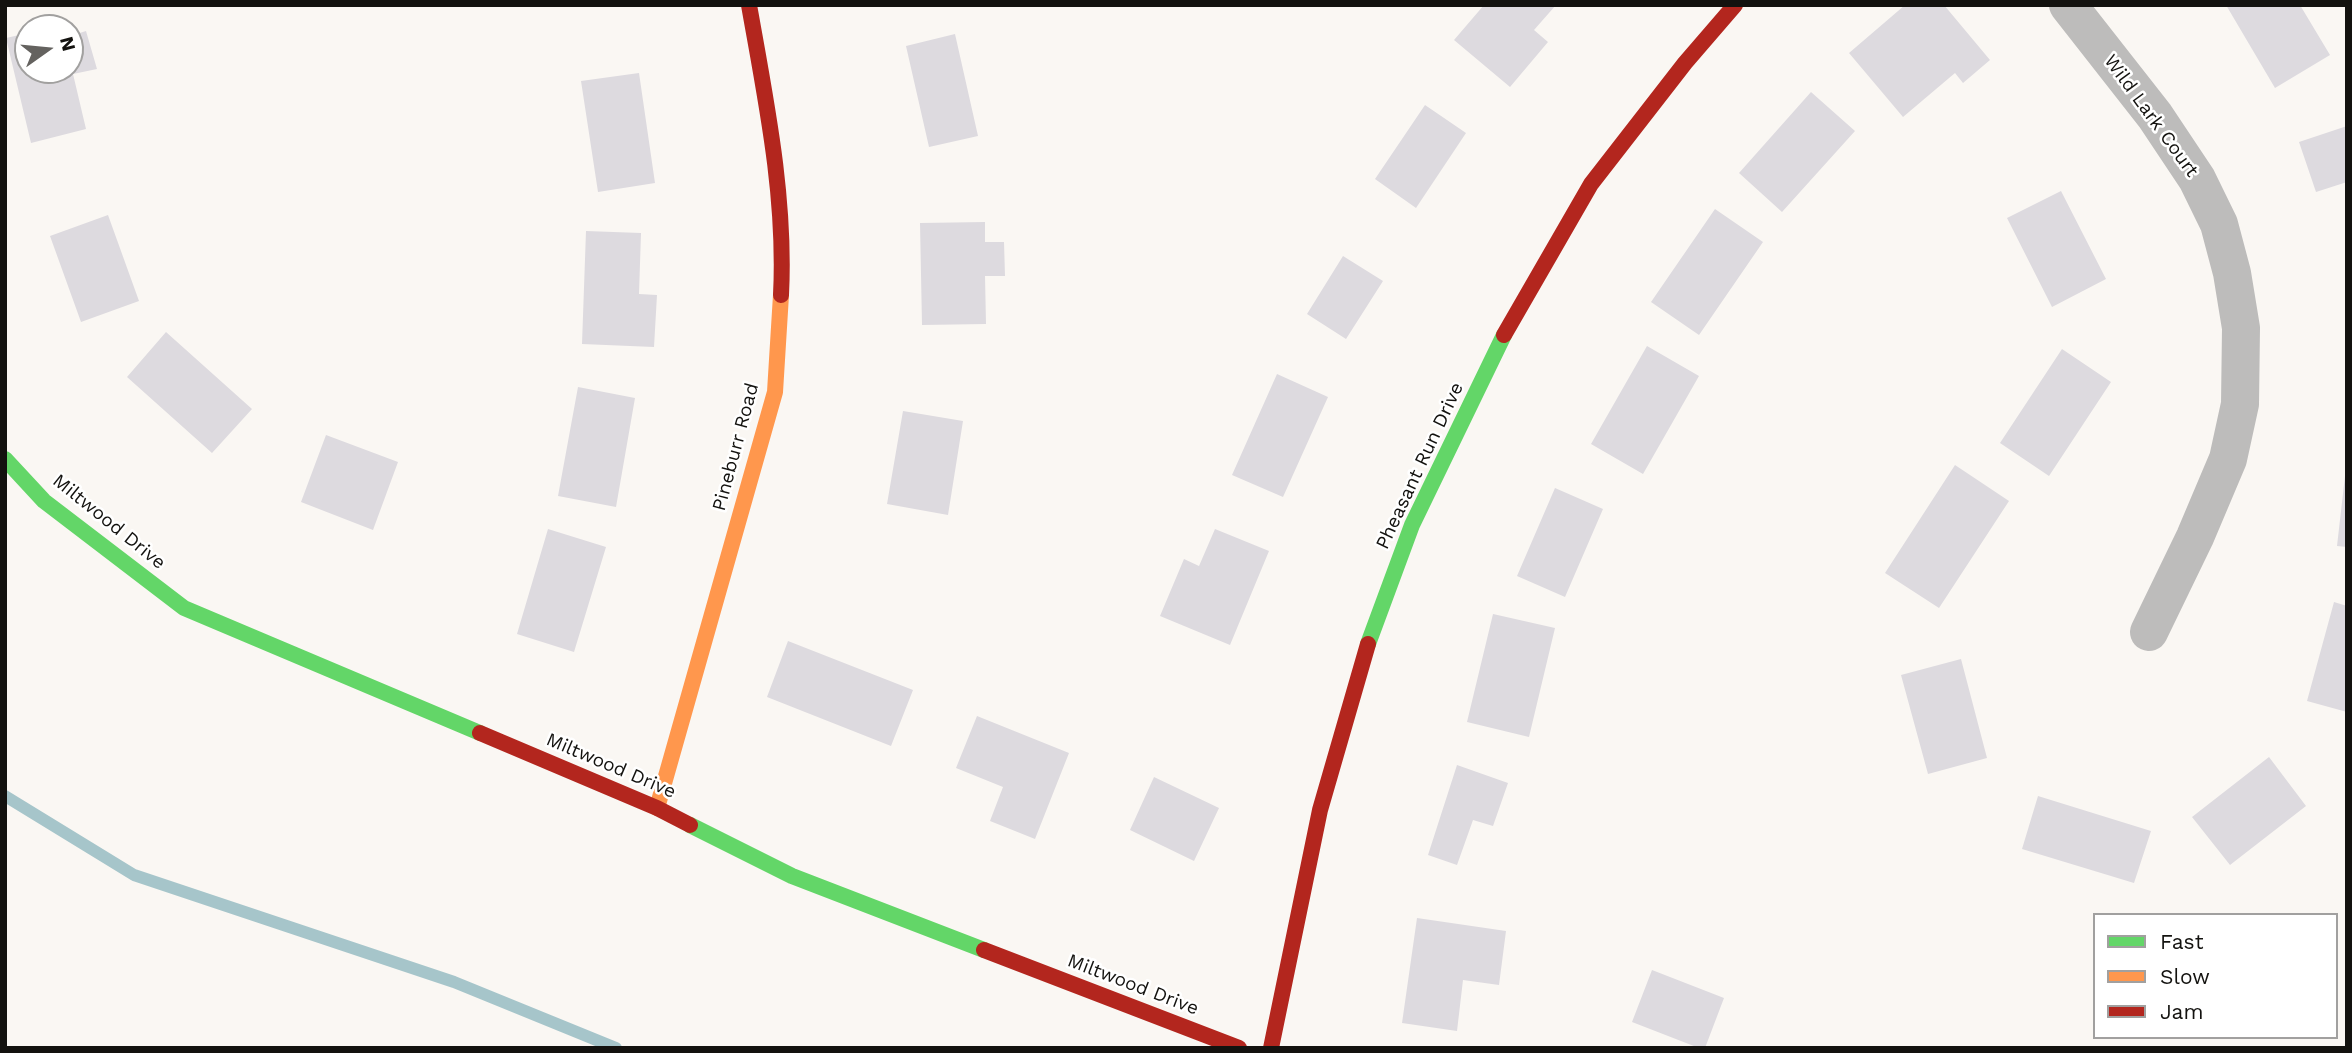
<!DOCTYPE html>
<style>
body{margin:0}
#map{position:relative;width:2352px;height:1053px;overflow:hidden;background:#faf7f3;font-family:"Work Sans",sans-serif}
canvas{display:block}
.frame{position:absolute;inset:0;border:7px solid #13120f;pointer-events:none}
.legend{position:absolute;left:2093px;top:913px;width:245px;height:126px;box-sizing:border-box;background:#fff;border:2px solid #a1a09f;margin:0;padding:9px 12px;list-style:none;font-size:21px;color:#13120f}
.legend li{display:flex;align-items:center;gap:14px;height:35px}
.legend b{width:35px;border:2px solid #a1a09f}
.north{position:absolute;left:14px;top:14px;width:70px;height:70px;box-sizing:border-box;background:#fff;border:2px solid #a1a09f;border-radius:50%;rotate:75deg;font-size:19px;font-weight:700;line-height:28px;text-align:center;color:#13120f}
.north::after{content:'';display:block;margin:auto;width:24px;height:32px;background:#64625f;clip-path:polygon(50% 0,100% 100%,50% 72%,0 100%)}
</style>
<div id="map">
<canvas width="2352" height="1053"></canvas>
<div class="frame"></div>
<ul class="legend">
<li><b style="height:9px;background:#63d668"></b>Fast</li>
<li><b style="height:9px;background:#ff974d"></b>Slow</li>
<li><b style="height:9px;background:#b3261e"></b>Jam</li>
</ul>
<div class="north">N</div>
</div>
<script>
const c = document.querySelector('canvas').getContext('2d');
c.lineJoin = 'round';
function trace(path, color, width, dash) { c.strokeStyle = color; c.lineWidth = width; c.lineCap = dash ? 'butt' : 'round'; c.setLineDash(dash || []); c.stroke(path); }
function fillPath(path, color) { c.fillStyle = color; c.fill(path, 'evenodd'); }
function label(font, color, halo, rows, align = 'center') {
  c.font = font + ' "Work Sans",sans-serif'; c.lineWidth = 5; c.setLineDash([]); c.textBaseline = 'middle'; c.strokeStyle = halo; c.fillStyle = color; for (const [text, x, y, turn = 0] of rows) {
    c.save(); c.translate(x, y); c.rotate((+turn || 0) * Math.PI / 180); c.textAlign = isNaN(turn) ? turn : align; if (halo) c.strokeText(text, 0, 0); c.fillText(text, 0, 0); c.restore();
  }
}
trace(new Path2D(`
 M 5,796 L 134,875 L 454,982 L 616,1048`), '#a6c5ca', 12);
fillPath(new Path2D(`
 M 1484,5 L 1556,5 L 1534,30 L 1548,42 L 1510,87 L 1454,40 Z
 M 1905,5 L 1944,5 L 1990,60 L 1963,83 L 1955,73 L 1903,117 L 1849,53 Z
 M 2226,5 L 2300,5 L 2330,55 L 2275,88 Z
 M 86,31 L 97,69 L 73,74 L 86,129 L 31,143 L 6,38 L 28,33 L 28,70 L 70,70 L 70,36 Z
 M 955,34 L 978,136 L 929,147 L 906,46 Z
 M 639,73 L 655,183 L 598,192 L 581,81 Z
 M 1811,92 L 1855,131 L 1782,212 L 1739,173 Z
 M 1425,105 L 1466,133 L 1416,208 L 1375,179 Z
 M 2347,126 L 2347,182 L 2316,192 L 2299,142 Z
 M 2061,191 L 2106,279 L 2052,307 L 2007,218 Z
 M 1715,209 L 1763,242 L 1699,335 L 1651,302 Z
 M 108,215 L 139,301 L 81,322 L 50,236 Z
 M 985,222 L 985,242 L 1004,242 L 1005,276 L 985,276 L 986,324 L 922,325 L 920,223 Z
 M 586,231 L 641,233 L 639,294 L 657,295 L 654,347 L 582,344 Z
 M 1343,256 L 1383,281 L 1346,339 L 1307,314 Z
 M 166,332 L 252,409 L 212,453 L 127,377 Z
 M 1647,346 L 1699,376 L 1643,474 L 1591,444 Z
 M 2062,349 L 2111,382 L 2049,476 L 2000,443 Z
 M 1277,374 L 1328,397 L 1283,497 L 1232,475 Z
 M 578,387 L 635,398 L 616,507 L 558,496 Z
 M 903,411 L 963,421 L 948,515 L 887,504 Z
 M 326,435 L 398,462 L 373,530 L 301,502 Z
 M 1955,465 L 2009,501 L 1939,608 L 1885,573 Z
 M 2345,476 L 2347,476 L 2347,547 L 2337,546 Z
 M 1555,488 L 1603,509 L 1565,597 L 1517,576 Z
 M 548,529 L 606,547 L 574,652 L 517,634 Z
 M 1215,529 L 1269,551 L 1230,645 L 1160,616 L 1184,559 L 1199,566 Z
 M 2334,602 L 2347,606 L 2347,712 L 2307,701 Z
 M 1493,614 L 1555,628 L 1529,737 L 1467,722 Z
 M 788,641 L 913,690 L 891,746 L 767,697 Z
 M 1961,659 L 1987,758 L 1928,774 L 1901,675 Z
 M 977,716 L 1069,753 L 1035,839 L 990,821 L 1003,787 L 956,768 Z
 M 2269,757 L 2306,806 L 2230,865 L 2192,817 Z
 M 1457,765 L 1508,783 L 1493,826 L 1473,820 L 1457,865 L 1428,855 Z
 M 1154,777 L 1219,808 L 1194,861 L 1130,830 Z
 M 2038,796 L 2151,831 L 2134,883 L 2022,849 Z
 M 1417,918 L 1506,931 L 1499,985 L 1463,980 L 1457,1031 L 1402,1023 Z
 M 1652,970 L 1724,998 L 1705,1048 L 1699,1048 L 1632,1022 Z`), '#dddadf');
trace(new Path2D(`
 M 2068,5 L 2155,116 L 2197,179 L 2219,224 L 2232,273 L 2241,328 L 2240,404 L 2228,459 L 2195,537 L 2149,632`), '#bdbcbb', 38);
trace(new Path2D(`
 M 5,459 L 44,501 L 184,608 L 480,733
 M 1368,644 L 1412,525 L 1504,335
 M 690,825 L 792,876 L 984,950`), '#63d668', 16);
trace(new Path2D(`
 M 657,808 L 775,392 L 781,295`), '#ff974d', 16);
trace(new Path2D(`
 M 749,5 C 766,101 786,197 781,295
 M 1504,335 L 1591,184 L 1685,63 L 1735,5
 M 480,733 L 657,808 L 690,825
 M 984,950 L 1239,1048
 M 1271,1048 L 1320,810 L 1368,644`), '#b3261e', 16);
label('19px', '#13120f', '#fff', [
 ["Wild Lark Court",2151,116,54],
 ["Pineburr Road",736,447,-75],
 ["Pheasant Run Drive",1420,466,-65],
 ["Miltwood Drive",109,522,39],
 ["Miltwood Drive",611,766,23],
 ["Miltwood Drive",1133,985,21]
]);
</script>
